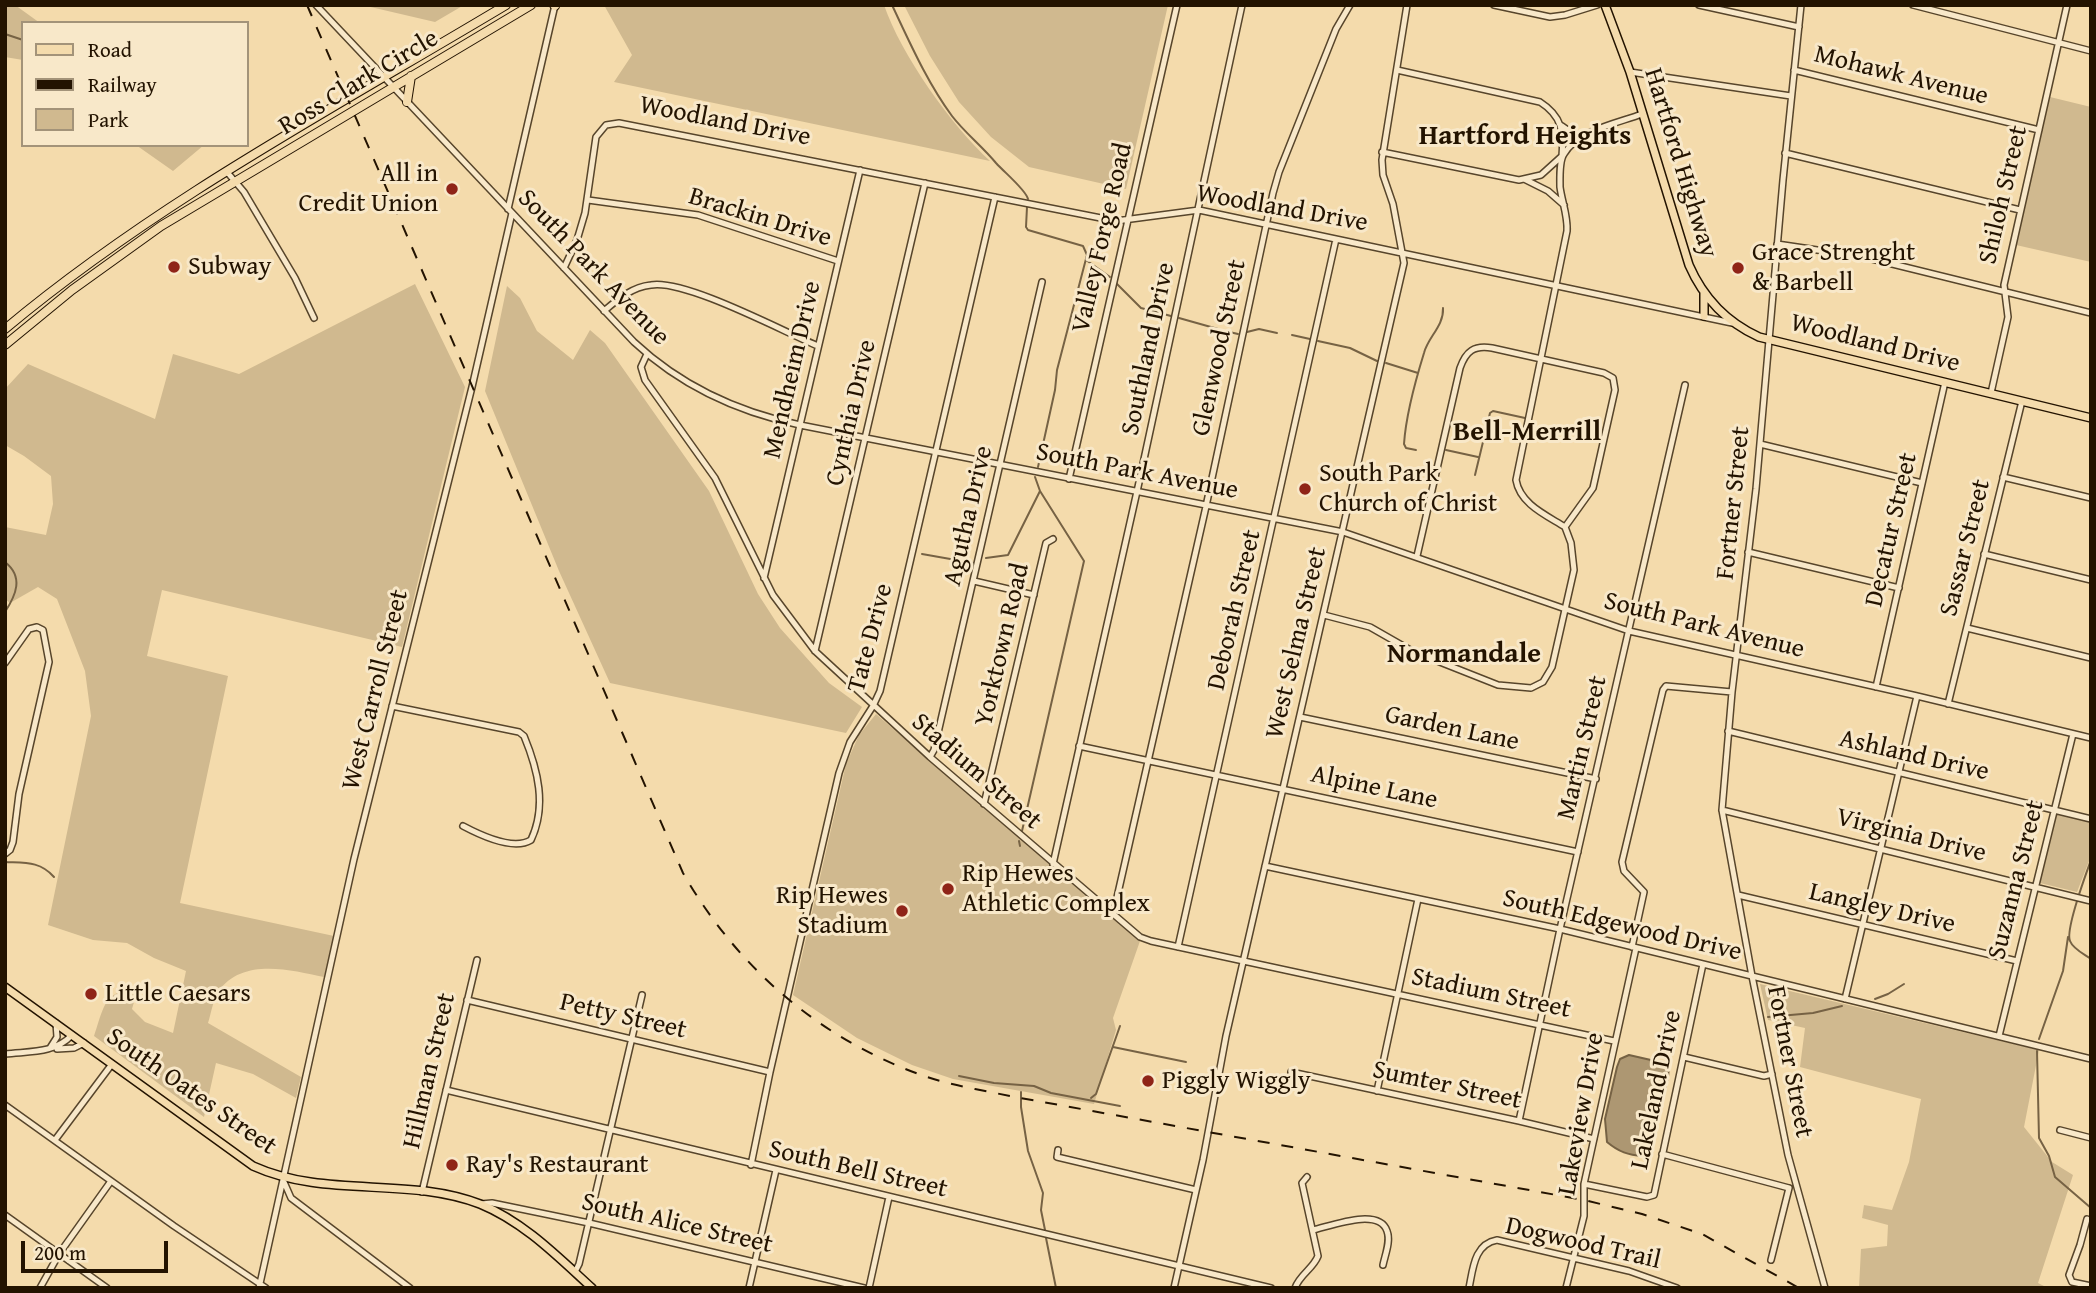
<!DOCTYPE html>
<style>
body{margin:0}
#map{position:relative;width:2096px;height:1293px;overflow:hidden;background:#f4dbac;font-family:"Gentium Book Plus",serif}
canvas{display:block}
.frame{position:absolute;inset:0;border:7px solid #231300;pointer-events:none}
.legend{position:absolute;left:21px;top:21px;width:228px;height:126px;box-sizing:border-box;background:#f8e8c9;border:2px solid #a39379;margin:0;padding:9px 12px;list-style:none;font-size:21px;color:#231300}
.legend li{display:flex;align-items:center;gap:14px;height:35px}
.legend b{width:35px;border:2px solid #a39379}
.scale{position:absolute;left:21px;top:1241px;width:147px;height:32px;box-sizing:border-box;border:4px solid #231300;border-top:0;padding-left:9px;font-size:21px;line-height:24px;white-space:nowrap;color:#231300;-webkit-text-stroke:5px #f8e8c9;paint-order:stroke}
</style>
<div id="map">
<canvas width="2096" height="1293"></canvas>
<div class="frame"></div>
<ul class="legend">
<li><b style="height:9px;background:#f4dbac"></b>Road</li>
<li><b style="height:9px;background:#231300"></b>Railway</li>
<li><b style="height:19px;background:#d0b98f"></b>Park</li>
</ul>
<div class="scale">200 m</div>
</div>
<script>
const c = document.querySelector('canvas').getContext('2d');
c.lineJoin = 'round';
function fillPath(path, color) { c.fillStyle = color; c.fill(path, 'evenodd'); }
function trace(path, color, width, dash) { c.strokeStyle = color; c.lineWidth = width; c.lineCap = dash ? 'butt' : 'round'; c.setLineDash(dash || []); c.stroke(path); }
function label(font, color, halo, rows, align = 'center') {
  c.font = font + ' "Gentium Book Plus",serif'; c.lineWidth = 6; c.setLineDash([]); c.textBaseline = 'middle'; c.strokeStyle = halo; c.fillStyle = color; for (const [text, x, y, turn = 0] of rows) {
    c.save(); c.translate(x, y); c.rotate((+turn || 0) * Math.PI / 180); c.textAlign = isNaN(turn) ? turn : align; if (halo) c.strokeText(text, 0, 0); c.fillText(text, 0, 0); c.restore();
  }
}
fillPath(new Path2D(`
 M 5,5 L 15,5 L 40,23 L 23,23 L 23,60 L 5,57 Z
 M 362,5 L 464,5 L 435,22 Z
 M 604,5 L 884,5 C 901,55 952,126 990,161 L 614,82 L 632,55 Z
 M 904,5 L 1168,5 L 1126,189 L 1029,167 L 991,137 L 959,102 L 930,56 Z
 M 2050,97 L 2091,107 L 2091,262 L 2016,245 Z
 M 136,145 L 204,145 L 173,171 Z
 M 415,284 L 465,387 L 402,647 L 162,590 L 147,656 L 228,676 L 180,903 L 334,936 L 324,977 C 290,970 242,957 218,992 C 213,1000 211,1014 208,1023 L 301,1077 L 296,1098 L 253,1074 L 216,1063 L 204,1117 L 94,1036 C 102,1014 105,983 136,995 L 132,1009 L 145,1022 L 173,1033 L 186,971 L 154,958 L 127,943 L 93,940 L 48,925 L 91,716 L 85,671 L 57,599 L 38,587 L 10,603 L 5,599 L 5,527 L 46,535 L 53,504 L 51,476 L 24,456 L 5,445 L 5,389 L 28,364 L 155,419 L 173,354 L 239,374 Z
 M 507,286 L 520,298 L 537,331 L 573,360 L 590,330 L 605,343 L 709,491 L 758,594 L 780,628 L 829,683 L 862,707 L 846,733 L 610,683 L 559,571 L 485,391 Z
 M 876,714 L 1140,941 L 1113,1018 L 1116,1030 L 1094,1104 L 953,1079 L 912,1065 L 857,1038 L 793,995 L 846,764 L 859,735 Z
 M 2056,813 L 2091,822 L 2091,856 L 2077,892 L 2040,883 Z
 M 1760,984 L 2039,1050 L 2024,1127 L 2052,1162 L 2073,1175 L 2038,1283 L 2048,1288 L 1859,1288 L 1861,1249 L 1887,1246 L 1888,1225 L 1862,1218 L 1864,1205 L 1892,1210 L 1909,1162 L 1921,1099 L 1800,1067 L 1805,1028 L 1768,1020 Z`), '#d0b98f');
const water = new Path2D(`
 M 1629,1055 L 1664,1063 L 1669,1067 L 1668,1077 L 1651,1147 L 1643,1156 C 1628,1155 1619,1152 1607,1142 L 1605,1119 L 1617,1067 L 1620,1059 Z`);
fillPath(water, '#ad9772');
trace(water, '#766244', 2);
trace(new Path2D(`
 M 892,5 C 910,43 927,82 952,116 C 965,133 982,146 996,163 C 1004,172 1026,190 1028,199
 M 5,34 L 23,40
 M 1027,207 L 1026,227 L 1028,230 L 1083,246 L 1087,255 L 1057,370 L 1055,390 L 1038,467
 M 1086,260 L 1110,277
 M 1116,283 L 1141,308 L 1171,316
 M 1179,318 L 1218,329
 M 1225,331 L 1238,334
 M 1247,332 L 1259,329 L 1277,333
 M 1292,335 L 1310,339
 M 1318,341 L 1350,348 L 1377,361
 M 1386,363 L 1418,373
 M 1416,450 L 1406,448 L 1404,444 C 1406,414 1415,382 1424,353 C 1428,337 1444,326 1443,308
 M 1446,450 L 1478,457
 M 1475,475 L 1490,413 L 1493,411 L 1525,418
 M 922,554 L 973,563
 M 986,558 L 1008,555 L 1040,491
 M 5,562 C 24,577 16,595 5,612
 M 1022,831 L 1084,561 L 1040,491 L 1035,477
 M 1019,841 L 1020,846
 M 2091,860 C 2086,874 2065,930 2070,941 C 2073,949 2084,954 2091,959
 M 5,862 C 25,863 40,861 54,877
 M 1875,999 L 1888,994 L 1904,984
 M 1768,1017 L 1813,1013 L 1842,1006
 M 2039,1039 L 2063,971 L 2068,937
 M 1113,1047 L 1186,1062
 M 2037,1051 L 2039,1138 L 2049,1156 L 2055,1177 L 2091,1208
 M 959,1076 L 994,1083 L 1034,1086 L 1051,1093 L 1120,1106
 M 1021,1092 L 1021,1107 L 1028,1151 L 1043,1193 L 1041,1210 L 1045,1230
 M 1091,1098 L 1096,1094 L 1120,1026
 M 1046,1238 L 1056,1288`), '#766244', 2);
const minor = new Path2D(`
 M 316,5 L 634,342 C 681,386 738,412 800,425 L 1343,532 L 1629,631 L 1917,696 L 2091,738
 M 1494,5 L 1550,17 L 1565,15 L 1597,5
 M 1699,5 L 1799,27
 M 1801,5 L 1783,180 L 1756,489 L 1732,692 L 1722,810 L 1752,976 L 1788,1155 L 1825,1288
 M 1913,5 L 2091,51
 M 1794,70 L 2039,130
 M 1630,72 L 1791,96
 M 1562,126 L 1572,133 L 1585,136
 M 1382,152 L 1519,180 L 1541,175 L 1562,156 C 1564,132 1562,116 1540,102 L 1397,70
 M 1785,153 L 2020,210
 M 227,172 L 244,192 L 295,278 L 314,318
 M 1526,180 L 1548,191 L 1564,205
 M 588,200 L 698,215 L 838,261
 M 508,209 L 555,5
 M 1777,244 L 1864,257 L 2091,313
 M 564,268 L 577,240 L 585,213 L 596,137 L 606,125 L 619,123 L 1116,221 L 1199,210 L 1732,323
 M 604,311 C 618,299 632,287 651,285 C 685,279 782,331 818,346
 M 647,354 L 641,367 L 645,380 L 715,478 L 773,595 L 815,651 L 930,757 L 1140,937 L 1151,941 L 1614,1041
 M 1991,393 L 2008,317 L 2004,285 L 2067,5
 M 1760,444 L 1922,483
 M 2003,477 L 2091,498
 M 1069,479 L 1177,5
 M 1565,527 C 1546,515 1520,504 1516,480 L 1567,231 C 1568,216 1562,202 1560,187 C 1560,178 1559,161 1564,154 C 1578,130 1618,123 1642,114
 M 1748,552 L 1899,588
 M 1984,554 L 2091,580
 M 1417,556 L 1460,368 C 1466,351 1474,345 1492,348 L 1604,373 L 1613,378 L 1615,390 L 1593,488 L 1565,527
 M 764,578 L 860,170
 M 974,581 L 1034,595
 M 1324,615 L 1370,627 L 1412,651 L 1498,685 L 1531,688 L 1543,682 L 1552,667 L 1574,570 L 1571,543 L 1565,527
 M 1967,628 L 2091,658
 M 815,651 L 925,183
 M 5,663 L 29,629 L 37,627 L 43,630 L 49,662 L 19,794 L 13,842 L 10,850 L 5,854
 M 1876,687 L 1945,382
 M 1948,704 L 2022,401
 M 392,706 L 519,732 L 524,736 C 538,770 547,806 531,840 C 513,851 480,835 463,826
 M 1300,717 L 1596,779
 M 1728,731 L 2091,819
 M 1079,746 L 1578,852
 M 930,757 L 934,750 L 1042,282
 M 984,804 L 1046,543 L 1053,539
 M 1722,810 L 2091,901
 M 1053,864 L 1138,487 L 1242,5
 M 1265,866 L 1560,929 L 2091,1059
 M 1738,895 L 2017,961
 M 1113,915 L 1205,511 L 1273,193 L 1279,172 L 1336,29 L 1350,5
 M 1178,947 L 1336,239
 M 1632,947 L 1644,892 L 1624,871 L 1622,862 L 1663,690 L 1666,686 L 1732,692
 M 1845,999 L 1917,696
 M 467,1000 L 770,1072
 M 1999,1036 L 2073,734
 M 50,1048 L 57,1037 L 56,1023
 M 57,1049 L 74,1048 L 84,1043
 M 5,1054 C 30,1051 54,1054 72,1035
 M 1684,1057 L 1764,1076 L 1772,1074
 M 1291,1072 L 1519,1121 L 1594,1139
 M 446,1090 L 1271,1288
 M 1377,1091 L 1418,899
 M 5,1105 L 174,1226 L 266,1288
 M 1519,1121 L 1560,929 L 1685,385
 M 2060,1130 L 2091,1138
 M 55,1140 L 112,1064
 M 1058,1150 L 1057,1157 L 1196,1190
 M 1662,1154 L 1789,1188
 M 751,1165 L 770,1072 L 839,773 L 850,742 L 873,706 L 880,691 L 995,197
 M 284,1182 L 291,1198 L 410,1288
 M 1584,1184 L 1647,1197 L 1654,1195 L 1703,964
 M 422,1192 L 477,960
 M 481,1204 L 492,1203 L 589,1223 L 864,1288
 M 5,1215 L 107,1288
 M 2087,1219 L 2080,1245 L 2069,1275 L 2072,1282 L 2091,1286
 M 1313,1230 C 1331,1226 1379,1207 1387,1231 C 1391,1241 1385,1255 1383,1265
 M 1771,1260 L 1789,1188
 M 575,1272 L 579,1264 L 642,995
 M 40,1288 L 59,1254 L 111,1181
 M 259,1288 L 354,859 L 472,387 L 512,213
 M 749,1288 L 776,1170
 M 869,1288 L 889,1197
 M 1174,1288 L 1203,1160 L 1226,1036 L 1404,263 L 1393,204 L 1383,175 L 1382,160 L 1407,5
 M 1295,1288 C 1300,1274 1313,1269 1318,1256 L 1302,1183 L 1307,1177
 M 1469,1288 C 1473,1269 1474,1244 1497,1240 L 1629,1271 L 1677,1288
 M 1566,1288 L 1584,1216 L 1584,1184 L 1636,948`);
const major = new Path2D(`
 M 1605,5 L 1630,72 L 1689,265 C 1703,297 1726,322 1759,337 L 2091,418
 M 1704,316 L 1704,293
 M 5,987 L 253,1166 C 326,1199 408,1176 480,1204 C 524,1222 558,1257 592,1288`);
const highway = new Path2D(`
 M 554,5 L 555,6
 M 407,102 L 411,76
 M 5,329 C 158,201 336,107 506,5
 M 5,345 L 72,290 L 161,226 L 531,5`);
trace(minor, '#57452b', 8);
trace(major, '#231300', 10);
trace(highway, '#231300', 10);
trace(minor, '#f8e8c9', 5);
trace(major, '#f4dbac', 7);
trace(highway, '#f4dbac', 8);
trace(new Path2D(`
 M 307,5 L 683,873 C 738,969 822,1041 927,1077 C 955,1086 986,1091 1015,1097 L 1584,1200 L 1642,1214 L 1702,1234 L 1799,1288`), '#231300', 2, [12, 12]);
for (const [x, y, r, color] of [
 [452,189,7,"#8f2418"],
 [174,267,7,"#8f2418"],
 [1738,268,7,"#8f2418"],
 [1305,489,7,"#8f2418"],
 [948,889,7,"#8f2418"],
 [902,911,7,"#8f2418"],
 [91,994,7,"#8f2418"],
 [1148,1081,7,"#8f2418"],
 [452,1165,7,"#8f2418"]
]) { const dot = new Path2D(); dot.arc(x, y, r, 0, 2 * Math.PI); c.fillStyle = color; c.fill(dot); trace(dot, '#f8e8c9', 2.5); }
label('26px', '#231300', '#f8e8c9', [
 ["Mohawk Avenue",1901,76,14],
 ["Ross Clark Circle",359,83,-31],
 ["Woodland Drive",725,122,11],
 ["Hartford Highway",1680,163,73],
 ["Shiloh Street",2004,195,-77],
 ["Woodland Drive",1282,209,10],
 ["Brackin Drive",760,218,17],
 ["Valley Forge Road",1103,238,-77],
 ["South Park Avenue",593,268,46],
 ["Woodland Drive",1875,344,14],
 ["Glenwood Street",1220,348,-78],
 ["Southland Drive",1149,349,-78],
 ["Mendheim Drive",793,370,-77],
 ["Cynthia Drive",852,413,-77],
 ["South Park Avenue",1137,472,11],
 ["Fortner Street",1734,503,-84],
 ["Agutha Drive",969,516,-77],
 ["Decatur Street",1892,530,-77],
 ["Sassar Street",1966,548,-76],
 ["Deborah Street",1235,610,-77],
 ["South Park Avenue",1704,626,14],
 ["Tate Drive",871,638,-75],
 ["West Selma Street",1297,643,-77],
 ["Yorktown Road",1003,645,-77],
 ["West Carroll Street",376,690,-76],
 ["Garden Lane",1452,729,12],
 ["Martin Street",1583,748,-77],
 ["Ashland Drive",1914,756,13],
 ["Stadium Street",976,772,41],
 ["Alpine Lane",1374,788,12],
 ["Virginia Drive",1911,836,14],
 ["Suzanna Street",2017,880,-76],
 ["Langley Drive",1882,909,13],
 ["South Edgewood Drive",1622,926,13],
 ["Stadium Street",1491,994,12],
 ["Petty Street",623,1017,13],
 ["Fortner Street",1789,1062,79],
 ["Hillman Street",430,1071,-77],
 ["Sumter Street",1447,1086,12],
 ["Lakeland Drive",1657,1090,-78],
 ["South Oates Street",191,1092,35],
 ["Lakeview Drive",1582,1114,-80],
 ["South Bell Street",858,1170,13],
 ["South Alice Street",677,1224,13],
 ["Dogwood Trail",1583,1244,13]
]);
label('26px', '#231300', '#f8e8c9', [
 ["All in",438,174,"right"],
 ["Credit Union",438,204,"right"],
 ["Grace Strenght",1752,253],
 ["& Barbell",1752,283],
 ["Subway",188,267],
 ["South Park",1319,474],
 ["Church of Christ",1319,504],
 ["Rip Hewes",962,874],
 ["Athletic Complex",962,904],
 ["Rip Hewes",888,896,"right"],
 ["Stadium",888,926,"right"],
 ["Little Caesars",105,994],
 ["Piggly Wiggly",1162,1081],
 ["Ray's Restaurant",466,1165]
], 'left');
label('bold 28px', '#231300', '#f8e8c9', [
 ["Hartford Heights",1525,137],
 ["Bell-Merrill",1527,433],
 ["Normandale",1464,655]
]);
</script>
